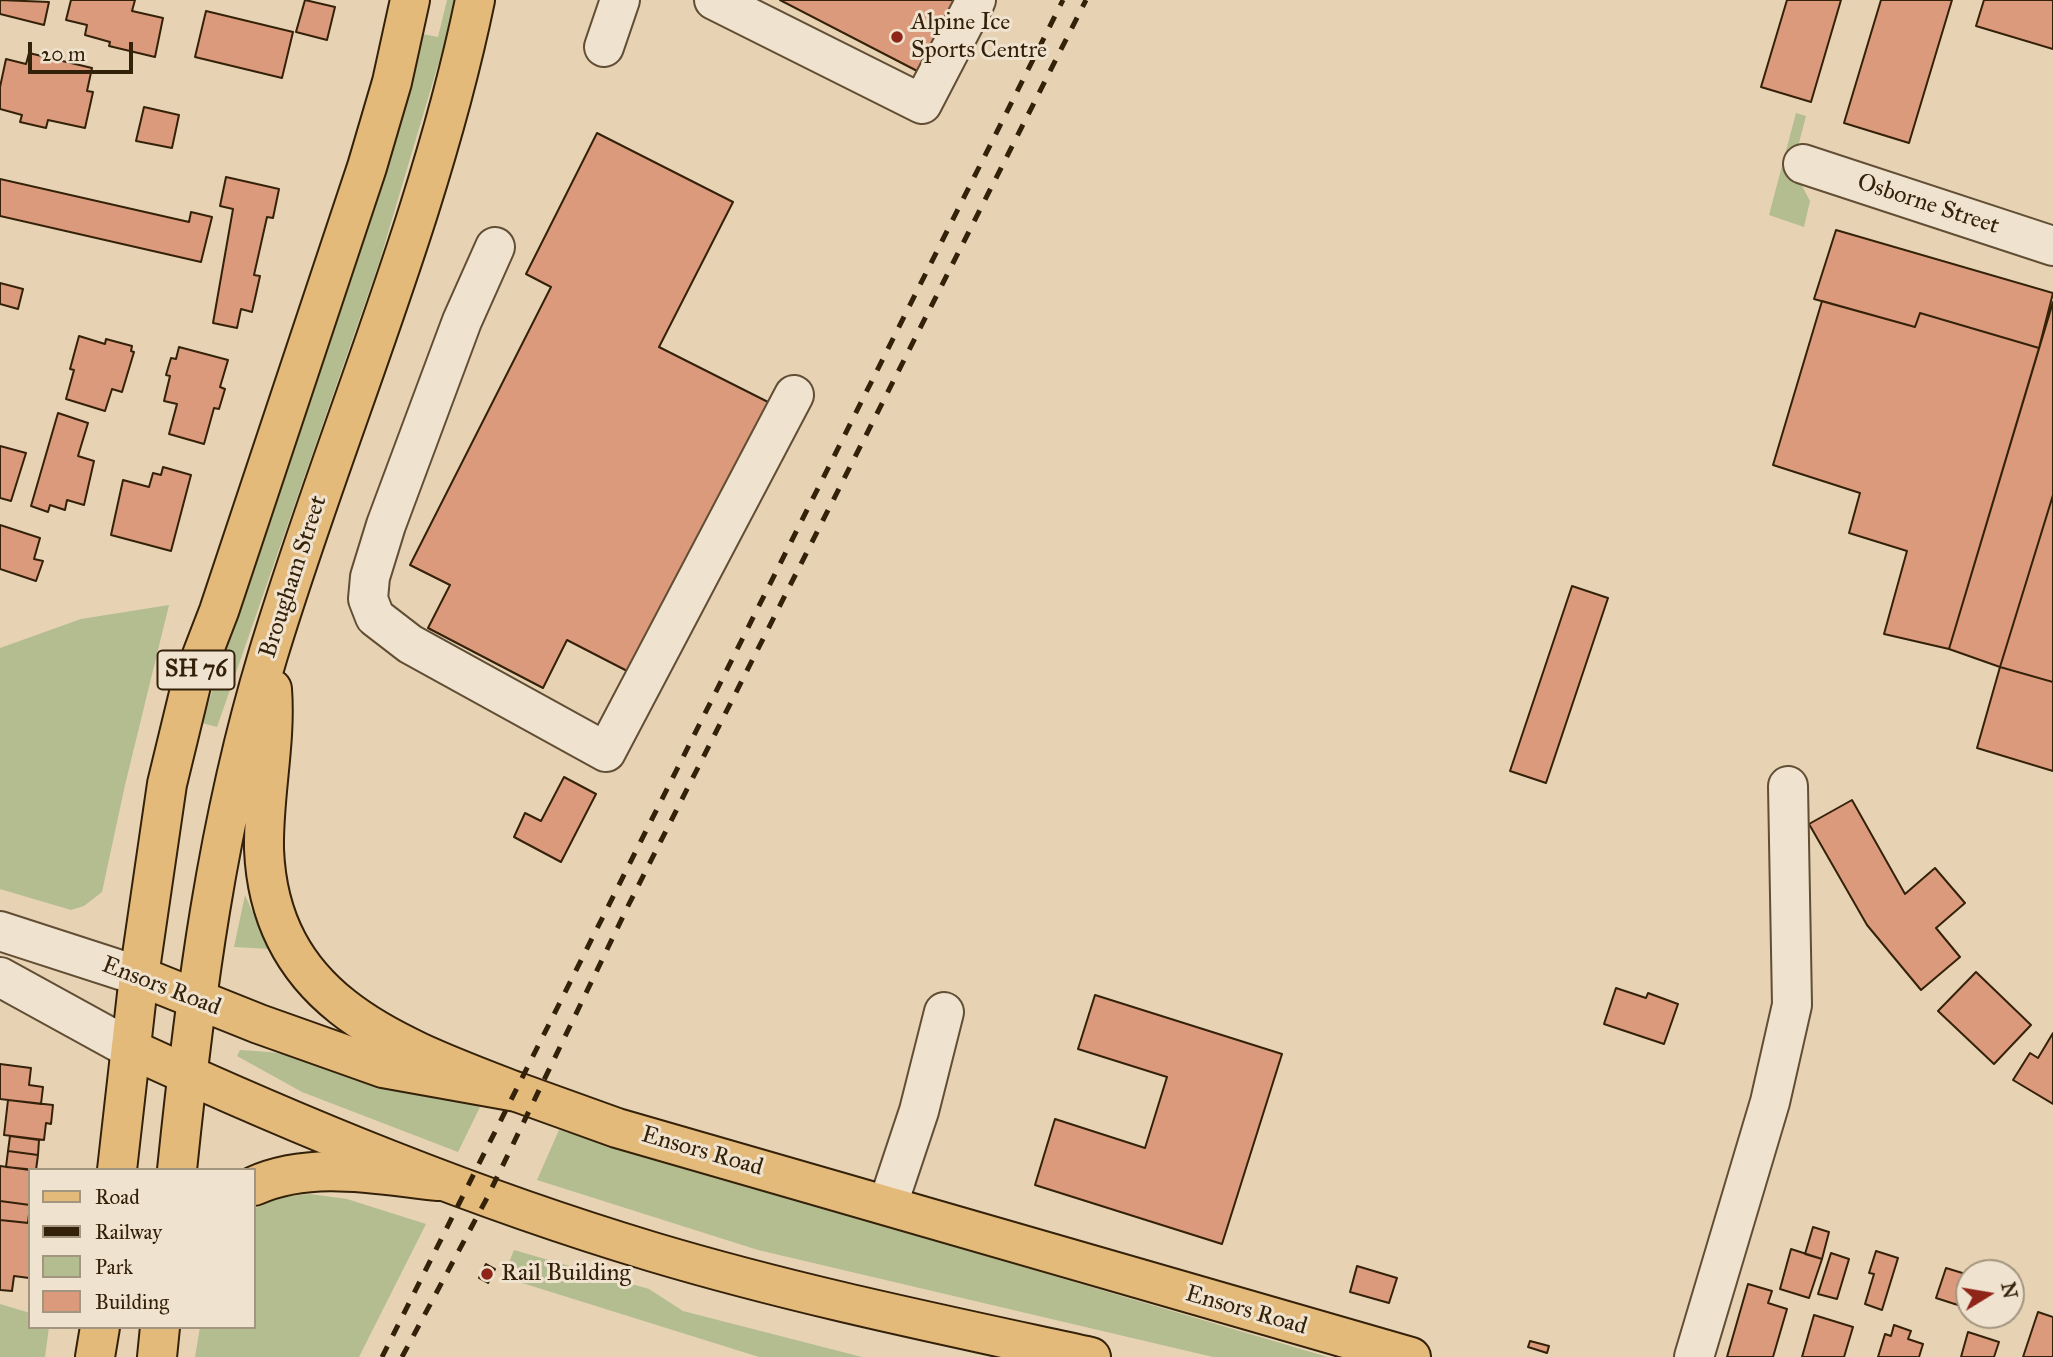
<!DOCTYPE html>
<style>
body{margin:0}
#map{position:relative;width:2053px;height:1357px;overflow:hidden;background:#e7d3b4;font-family:"IM FELL Great Primer",serif}
canvas{display:block}
.legend{position:absolute;left:28px;top:1168px;width:228px;height:161px;box-sizing:border-box;background:#efe2ce;border:2px solid #a4957f;margin:0;padding:9px 12px;list-style:none;font-size:21px;color:#342109}
.legend li{display:flex;align-items:center;gap:14px;height:35px}
.legend b{width:35px;border:2px solid #a4957f}
.north{position:absolute;left:1955px;top:1259px;width:70px;height:70px;box-sizing:border-box;background:#efe2ce;border:2px solid #a4957f;border-radius:50%;rotate:79deg;font-size:19px;font-weight:700;line-height:28px;text-align:center;color:#342109}
.north::after{content:'';display:block;margin:auto;width:24px;height:32px;background:#8f2418;clip-path:polygon(50% 0,100% 100%,50% 72%,0 100%)}
.scale{position:absolute;left:28px;top:42px;width:105px;height:32px;box-sizing:border-box;border:4px solid #342109;border-top:0;padding-left:9px;font-size:21px;line-height:24px;white-space:nowrap;color:#342109;-webkit-text-stroke:5px #efe2ce;paint-order:stroke}
</style>
<div id="map">
<canvas width="2053" height="1357"></canvas>
<ul class="legend">
<li><b style="height:9px;background:#e4ba7a"></b>Road</li>
<li><b style="height:9px;background:#342109"></b>Railway</li>
<li><b style="height:19px;background:#b3bd8f"></b>Park</li>
<li><b style="height:19px;background:#db9a7b"></b>Building</li>
</ul>
<div class="north">N</div>
<div class="scale">20 m</div>
</div>
<script>
const c = document.querySelector('canvas').getContext('2d');
c.lineJoin = 'round';
function fillPath(path, color) { c.fillStyle = color; c.fill(path, 'evenodd'); }
function trace(path, color, width, dash) { c.strokeStyle = color; c.lineWidth = width; c.lineCap = dash ? 'butt' : 'round'; c.setLineDash(dash || []); c.stroke(path); }
function label(font, color, halo, rows, align = 'center') {
  c.font = font + ' "IM FELL Great Primer",serif'; c.lineWidth = 6; c.setLineDash([]); c.textBaseline = 'middle'; c.strokeStyle = halo; c.fillStyle = color; for (const [text, x, y, turn = 0] of rows) {
    c.save(); c.translate(x, y); c.rotate((+turn || 0) * Math.PI / 180); c.textAlign = isNaN(turn) ? turn : align; if (halo) c.strokeText(text, 0, 0); c.fillText(text, 0, 0); c.restore();
  }
}
fillPath(new Path2D(`
 M 447,0 L 454,0 L 446,38 L 379,263 L 217,727 L 202,723 L 422,34 L 438,37 Z
 M 1796,113 L 1806,116 L 1794,162 L 1799,180 L 1810,201 L 1804,227 L 1769,215 Z
 M 169,605 L 125,785 L 102,892 L 84,906 L 71,910 L 0,889 L 0,648 L 81,619 Z
 M 245,895 L 269,949 L 234,947 Z
 M 240,1050 C 322,1053 402,1084 480,1107 L 458,1152 L 302,1092 L 237,1056 Z
 M 559,1130 L 1328,1357 L 1213,1357 L 758,1250 L 537,1180 Z
 M 310,1194 L 347,1199 L 426,1224 L 359,1357 L 195,1357 L 200,1327 L 254,1327 L 254,1209 L 279,1197 Z
 M 514,1250 L 649,1289 L 683,1311 L 862,1357 L 759,1357 L 503,1277 Z
 M 0,1304 L 30,1313 L 30,1327 L 49,1327 L 45,1357 L 0,1357 Z`), '#b3bd8f');
const building = new Path2D(`
 M 0,0 L 49,2 L 44,25 L 0,14 Z
 M 71,0 L 135,0 L 132,11 L 163,18 L 155,57 L 109,46 L 110,42 L 85,35 L 87,25 L 66,20 Z
 M 305,0 L 335,7 L 327,40 L 296,32 Z
 M 780,0 L 961,0 L 923,74 Z
 M 1787,0 L 1841,0 L 1811,102 L 1761,87 Z
 M 1881,0 L 1952,0 L 1909,143 L 1844,123 Z
 M 1984,0 L 2053,0 L 2053,49 L 1976,26 Z
 M 206,11 L 293,32 L 282,78 L 195,57 Z
 M 29,53 L 92,68 L 87,91 L 93,92 L 85,128 L 48,120 L 46,128 L 20,122 L 22,115 L 0,109 L 0,87 L 6,59 L 26,64 Z
 M 144,107 L 179,115 L 172,148 L 136,141 Z
 M 597,133 L 733,202 L 659,347 L 770,403 L 633,674 L 567,640 L 543,688 L 428,628 L 450,585 L 410,565 L 551,287 L 526,274 Z
 M 226,177 L 279,189 L 273,218 L 267,217 L 254,275 L 260,276 L 252,312 L 241,309 L 237,328 L 213,323 L 233,209 L 220,206 Z
 M 0,179 L 189,222 L 191,212 L 212,217 L 201,262 L 0,216 Z
 M 1836,230 L 2053,293 L 2039,348 L 1920,313 L 1915,327 L 1814,299 Z
 M 0,283 L 23,289 L 18,309 L 0,304 Z
 M 1822,301 L 1915,327 L 1920,313 L 2039,348 L 1949,649 L 1884,634 L 1907,551 L 1849,533 L 1860,493 L 1773,465 Z
 M 2053,302 L 2053,495 L 2000,667 L 1949,649 Z
 M 79,336 L 105,344 L 106,339 L 132,346 L 131,351 L 134,352 L 122,392 L 112,389 L 105,411 L 66,399 L 74,370 L 70,369 Z
 M 179,347 L 228,360 L 220,387 L 225,389 L 219,409 L 214,408 L 204,444 L 169,434 L 177,404 L 164,401 L 170,376 L 166,375 L 171,358 L 176,359 Z
 M 58,413 L 88,423 L 78,456 L 94,461 L 84,505 L 67,500 L 65,510 L 50,505 L 48,512 L 31,506 Z
 M 0,446 L 26,453 L 11,501 L 0,498 Z
 M 163,467 L 191,475 L 171,551 L 111,535 L 123,480 L 149,487 L 153,473 L 161,475 Z
 M 2053,495 L 2053,682 L 2000,667 Z
 M 0,525 L 40,538 L 34,559 L 43,561 L 36,581 L 0,569 Z
 M 1572,586 L 1608,598 L 1546,783 L 1510,771 Z
 M 2000,667 L 2053,682 L 2053,771 L 1977,748 Z
 M 564,777 L 596,794 L 561,862 L 514,837 L 525,813 L 541,821 Z
 M 1852,800 L 1905,894 L 1935,868 L 1965,903 L 1936,928 L 1960,957 L 1921,990 L 1867,925 L 1809,824 Z
 M 1976,972 L 2031,1025 L 1994,1064 L 1938,1011 Z
 M 1616,988 L 1646,998 L 1648,993 L 1678,1004 L 1664,1044 L 1604,1024 Z
 M 1095,995 L 1282,1054 L 1222,1244 L 1035,1185 L 1055,1119 L 1145,1148 L 1167,1077 L 1078,1049 Z
 M 2053,1033 L 2053,1104 L 2013,1080 L 2030,1053 L 2038,1058 Z
 M 0,1064 L 31,1068 L 29,1085 L 43,1087 L 41,1104 L 0,1099 Z
 M 8,1100 L 53,1105 L 51,1124 L 46,1123 L 44,1140 L 4,1135 Z
 M 10,1136 L 39,1140 L 38,1155 L 8,1151 Z
 M 8,1151 L 38,1155 L 36,1170 L 6,1167 Z
 M 0,1166 L 30,1170 L 30,1205 L 0,1201 Z
 M 0,1201 L 30,1205 L 28,1223 L 0,1220 Z
 M 0,1220 L 29,1223 L 29,1278 L 14,1276 L 12,1291 L 0,1290 Z
 M 1813,1227 L 1829,1232 L 1822,1259 L 1805,1254 Z
 M 1791,1249 L 1822,1259 L 1809,1298 L 1780,1289 Z
 M 1876,1251 L 1898,1258 L 1882,1310 L 1865,1304 L 1874,1274 L 1869,1273 Z
 M 1831,1253 L 1849,1259 L 1837,1299 L 1818,1294 Z
 M 486,1264 L 495,1269 L 488,1283 L 479,1278 Z
 M 1357,1266 L 1397,1278 L 1389,1303 L 1350,1292 Z
 M 1946,1268 L 1969,1275 L 1961,1306 L 1936,1298 Z
 M 1748,1284 L 1772,1291 L 1768,1303 L 1787,1309 L 1773,1357 L 1727,1357 Z
 M 2038,1312 L 2053,1317 L 2053,1357 L 2023,1357 Z
 M 1814,1315 L 1853,1327 L 1844,1357 L 1802,1357 Z
 M 1894,1325 L 1911,1331 L 1908,1339 L 1923,1344 L 1919,1357 L 1878,1357 L 1885,1334 L 1891,1336 Z
 M 1968,1332 L 1999,1342 L 1994,1357 L 1961,1357 Z
 M 1530,1341 L 1549,1346 L 1547,1353 L 1528,1347 Z`);
fillPath(building, '#db9a7b');
trace(building, '#342109', 2);
const minor = new Path2D(`
 M 714,0 L 922,104 L 976,0
 M 604,47 L 620,0
 M 1803,164 L 2053,246
 M 495,247 L 462,321 L 386,525 L 370,577 L 368,599 L 375,617 L 410,644 L 606,752 L 794,395
 M 0,931 L 139,976
 M 0,977 L 131,1049
 M 888,1204 L 919,1111 L 944,1012
 M 1694,1357 L 1770,1102 L 1792,1005 L 1788,786`);
const major = new Path2D(`
 M 139,976 L 259,1024 L 383,1068 L 517,1092 L 617,1128 L 1411,1357
 M 131,1049 C 301,1127 473,1198 653,1252 C 797,1295 944,1325 1091,1357`);
const highway = new Path2D(`
 M 272,689 C 276,743 263,795 264,849 C 270,1002 395,1045 517,1092
 M 117,1170 L 139,976 L 167,784 L 192,681 L 219,611 L 367,167 L 392,82 L 410,0
 M 177,1170 C 195,995 217,824 268,655 C 334,437 429,223 475,0
 M 254,1186 C 311,1160 380,1175 439,1181
 M 95,1357 L 100,1327
 M 157,1357 L 160,1327`);
trace(minor, '#614e34', 42);
trace(major, '#342109', 42);
trace(highway, '#342109', 42);
trace(minor, '#efe2ce', 38);
trace(major, '#e4ba7a', 38);
trace(highway, '#e4ba7a', 38);
trace(new Path2D(`
 M 382,1357 L 1063,0
 M 402,1357 L 487,1198 L 629,904 L 1086,0`), '#342109', 5, [12, 12]);
for (const [x, y, r, color] of [
 [897,37,7,"#8f2418"],
 [487,1274,7,"#8f2418"]
]) { const dot = new Path2D(); dot.arc(x, y, r, 0, 2 * Math.PI); c.fillStyle = color; c.fill(dot); trace(dot, '#efe2ce', 2.5); }
for (const [x, y, w] of [
 [196,670,77]
]) { const box = new Path2D(); box.roundRect(x - w / 2, y - 19.5, w, 39, 5); c.fillStyle = '#efe2ce'; c.fill(box); trace(box, '#342109', 2); }
label('bold 23px', '#342109', null, [
 ["SH 76",196,670]
]);
label('24px', '#342109', '#efe2ce', [
 ["Alpine Ice",911,23],
 ["Sports Centre",911,51],
 ["Rail Building",501,1274]
], 'left');
label('24px', '#342109', '#efe2ce', [
 ["Osborne Street",1928,205,18],
 ["Brougham Street",294,577,-72],
 ["Ensors Road",161,987,21],
 ["Ensors Road",702,1152,16],
 ["Ensors Road",1246,1311,16]
]);
</script>
